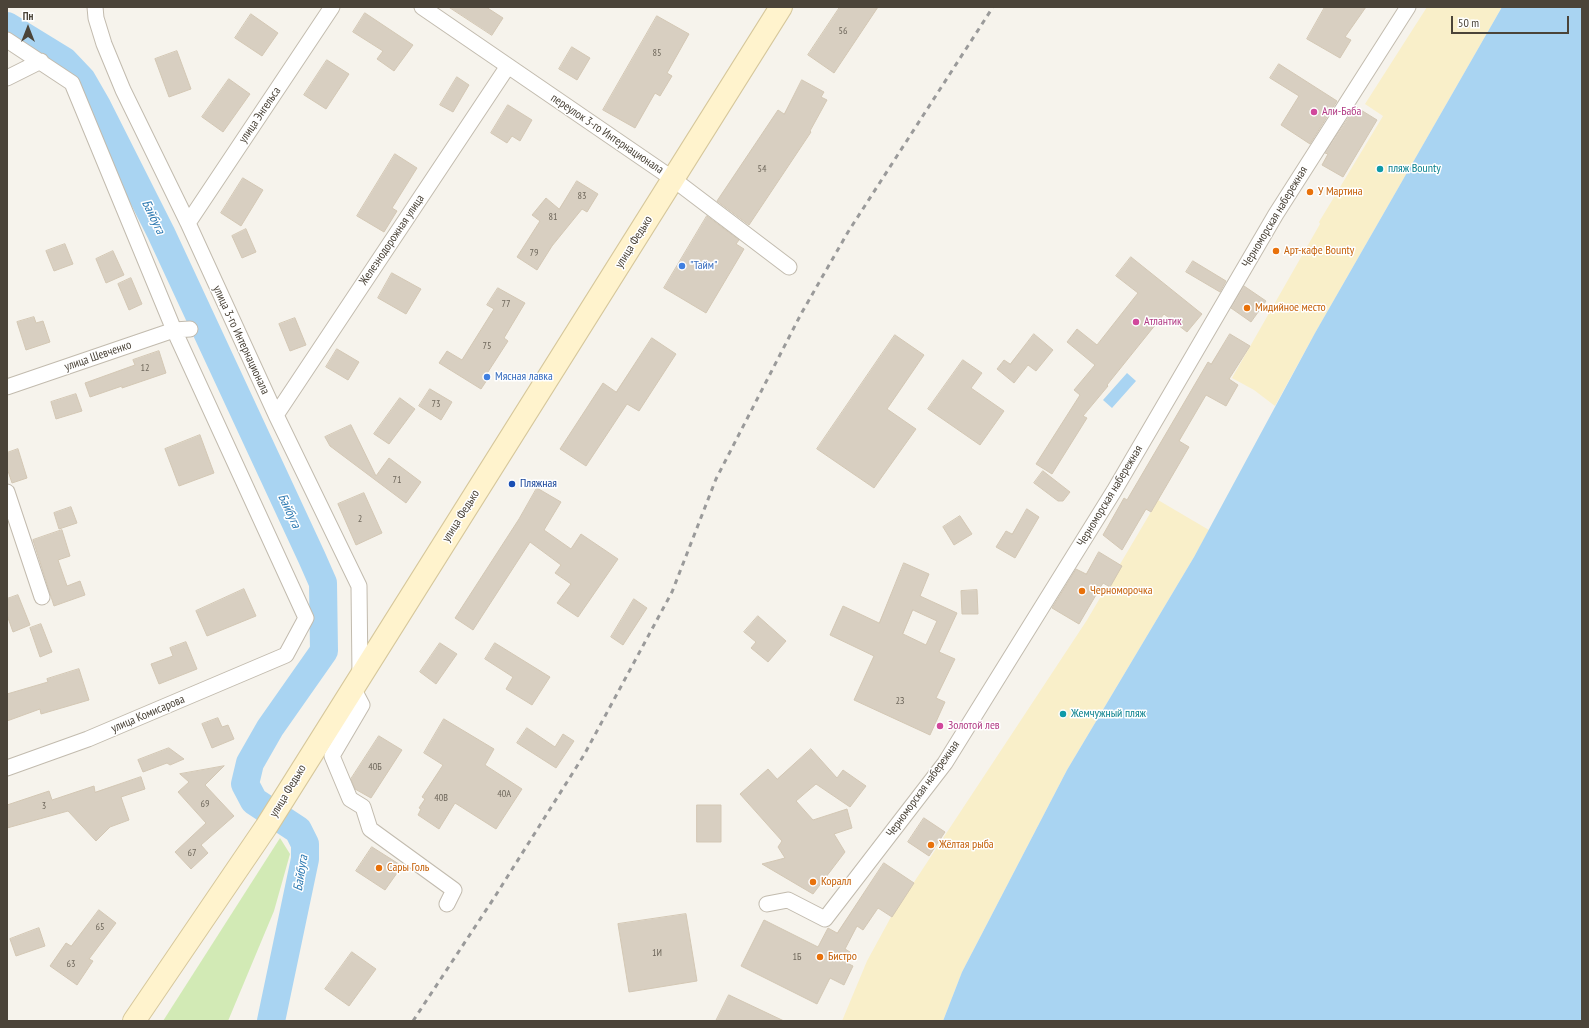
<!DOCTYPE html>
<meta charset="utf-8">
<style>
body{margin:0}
#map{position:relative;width:1589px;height:1028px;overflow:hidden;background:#f6f3ec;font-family:"PT Sans Narrow",sans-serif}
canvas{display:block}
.frame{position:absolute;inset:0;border:8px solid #4b4439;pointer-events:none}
.north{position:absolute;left:8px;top:8px;width:40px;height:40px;-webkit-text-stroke:3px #fff;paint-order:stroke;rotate:0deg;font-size:11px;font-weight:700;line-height:16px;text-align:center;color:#4b4439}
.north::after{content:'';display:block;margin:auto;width:14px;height:18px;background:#4b4439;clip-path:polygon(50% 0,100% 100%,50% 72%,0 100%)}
.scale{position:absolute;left:1451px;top:16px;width:118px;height:18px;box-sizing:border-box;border:2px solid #4b4439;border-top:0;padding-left:5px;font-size:12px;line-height:14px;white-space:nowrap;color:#4b4439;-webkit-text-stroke:3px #fff;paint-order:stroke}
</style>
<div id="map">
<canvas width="1589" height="1028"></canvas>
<div class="frame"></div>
<div class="north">Пн</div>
<div class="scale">50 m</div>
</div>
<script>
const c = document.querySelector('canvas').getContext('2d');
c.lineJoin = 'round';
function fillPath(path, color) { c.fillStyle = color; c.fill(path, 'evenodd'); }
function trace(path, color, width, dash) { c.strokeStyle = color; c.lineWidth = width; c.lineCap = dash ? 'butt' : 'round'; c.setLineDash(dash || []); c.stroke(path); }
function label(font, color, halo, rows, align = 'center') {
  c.font = font + ' "PT Sans Narrow",sans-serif'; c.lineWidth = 3; c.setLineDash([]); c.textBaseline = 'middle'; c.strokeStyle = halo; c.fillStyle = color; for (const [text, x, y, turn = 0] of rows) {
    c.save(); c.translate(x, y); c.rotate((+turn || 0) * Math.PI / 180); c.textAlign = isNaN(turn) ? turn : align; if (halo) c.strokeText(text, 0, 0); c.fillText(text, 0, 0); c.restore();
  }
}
fillPath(new Path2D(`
 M 280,838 L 290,854 L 274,911 L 228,1021 L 163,1021 Z`), '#d2eab5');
fillPath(new Path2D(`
 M 1427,7 L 1502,7 L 1315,333 L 1275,406 L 1254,390 L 1232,378 L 1320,224 L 1319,222 L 1383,116 L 1365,104 Z
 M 1158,500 L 1209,530 L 1194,557 L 1067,770 L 962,972 L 943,1021 L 842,1021 L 867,961 L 891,917 L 1087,620 Z`), '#f9efc9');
fillPath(new Path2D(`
 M 1502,7 L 1582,7 L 1582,1021 L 943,1021 L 962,972 L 1067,770 L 1194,557 L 1315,333 Z
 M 1127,373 L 1136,381 L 1112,408 L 1103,400 Z`), '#a9d4f2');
trace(new Path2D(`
 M 7,26 L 64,61 L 82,80 L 97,106 L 161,233 L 312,558 L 323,583 L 324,651 L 270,728 L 250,763 L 245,784 L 254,801 L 298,830 L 305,844 L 305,859 L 271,1021`), '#a9d4f2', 28);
const building = new Path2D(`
 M 449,7 L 486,7 L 503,18 L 492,35 Z
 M 840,7 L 878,7 L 834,73 L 808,55 Z
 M 1325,7 L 1366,7 L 1345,37 L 1351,40 L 1340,58 L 1307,39 Z
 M 365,13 L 413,45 L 394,71 L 377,59 L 383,51 L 353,32 Z
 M 251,14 L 278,33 L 262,56 L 235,38 Z
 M 657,16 L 689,34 L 667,73 L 672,76 L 660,96 L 655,93 L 635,128 L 603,110 Z
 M 572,47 L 590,58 L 577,80 L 559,69 Z
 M 177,51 L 191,89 L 169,97 L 155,59 Z
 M 327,60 L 349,74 L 326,109 L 304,95 Z
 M 1279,64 L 1337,101 L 1310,144 L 1281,125 L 1299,96 L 1270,78 Z
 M 457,77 L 469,85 L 453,112 L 440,105 Z
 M 229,79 L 250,94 L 223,132 L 202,117 Z
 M 802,80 L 824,92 L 821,97 L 827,100 L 810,131 L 811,132 L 749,225 L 717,201 L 778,110 L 784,114 Z
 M 508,105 L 532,120 L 520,141 L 512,136 L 507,143 L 491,133 Z
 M 1356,107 L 1377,120 L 1343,177 L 1322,165 L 1328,154 L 1325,153 Z
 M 395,154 L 417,168 L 392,208 L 397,211 L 384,232 L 357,216 Z
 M 243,178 L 263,190 L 241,226 L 221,213 Z
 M 577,181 L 598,194 L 587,212 L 582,209 L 552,246 L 537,270 L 517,257 L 540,221 L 532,215 L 546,198 L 559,209 Z
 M 707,216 L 739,240 L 736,244 L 744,249 L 706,313 L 664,288 Z
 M 246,229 L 256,252 L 242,258 L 232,236 Z
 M 65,244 L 73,264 L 54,271 L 46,251 Z
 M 113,251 L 124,275 L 106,283 L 96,259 Z
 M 1131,257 L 1202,314 L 1187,332 L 1164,314 L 1107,385 L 1108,386 L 1083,416 L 1087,418 L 1052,474 L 1036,464 L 1080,395 L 1074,390 L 1095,365 L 1067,342 L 1077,329 L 1097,345 L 1138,293 L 1116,276 Z
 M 1193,261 L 1226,281 L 1220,292 L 1186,272 Z
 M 392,273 L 421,289 L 406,314 L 378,298 Z
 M 131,278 L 142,304 L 129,310 L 118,284 Z
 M 1244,286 L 1266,301 L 1251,322 L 1231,308 Z
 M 498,288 L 525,303 L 504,338 L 508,341 L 486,375 L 489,377 L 481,389 L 439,363 L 447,351 L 462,360 L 494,309 L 487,305 Z
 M 34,317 L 36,323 L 43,321 L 50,342 L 26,350 L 17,322 Z
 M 295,318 L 306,345 L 290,351 L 279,324 Z
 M 1034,334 L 1053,350 L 1036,371 L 1028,365 L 1014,383 L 997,369 L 1004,360 L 1010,364 Z
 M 1230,334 L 1250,346 L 1229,379 L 1238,385 L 1226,406 L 1206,395 L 1179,441 L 1189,447 L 1151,512 L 1146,509 L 1122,550 L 1103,535 L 1124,498 L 1127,500 L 1208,362 L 1211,364 Z
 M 895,335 L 924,355 L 887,409 L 916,429 L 874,488 L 817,449 Z
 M 652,338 L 676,354 L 639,411 L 627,404 L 586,466 L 560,449 L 603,383 L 616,392 Z
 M 337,349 L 359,362 L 348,380 L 326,367 Z
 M 159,351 L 166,373 L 122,388 L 122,386 L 90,397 L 85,383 L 135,365 L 133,360 Z
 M 963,360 L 982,373 L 971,388 L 1004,411 L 980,445 L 928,409 Z
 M 430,389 L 452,402 L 441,420 L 419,406 Z
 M 76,394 L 82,411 L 56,419 L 51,402 Z
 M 400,398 L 415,409 L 389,444 L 374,434 Z
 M 351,425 L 376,476 L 389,458 L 421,482 L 406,503 L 330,446 L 325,437 Z
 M 200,435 L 214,473 L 179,486 L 165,449 Z
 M 18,449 L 27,478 L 12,483 L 7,468 L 7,453 Z
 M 1043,471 L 1070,492 L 1063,501 L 1058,501 L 1034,483 Z
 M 537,488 L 561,502 L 544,530 L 571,549 L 581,534 L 618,559 L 578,617 L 557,603 L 571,584 L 555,573 L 561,565 L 530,542 L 473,630 L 455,618 L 519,519 Z
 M 364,493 L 382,533 L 356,545 L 338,504 Z
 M 71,507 L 77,523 L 59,529 L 54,513 Z
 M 1027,509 L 1039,517 L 1015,558 L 996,547 L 1006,531 L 1012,534 Z
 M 960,516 L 972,534 L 954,545 L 943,527 Z
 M 62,530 L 70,556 L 58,560 L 67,586 L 80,581 L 85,595 L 54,606 L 33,540 Z
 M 1099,552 L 1122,566 L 1110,587 L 1103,583 L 1079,624 L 1052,608 L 1076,569 L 1086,574 Z
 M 904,563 L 929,574 L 920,596 L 957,613 L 939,652 L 955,659 L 936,698 L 945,702 L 930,735 L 854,700 L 874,656 L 830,635 L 843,606 L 879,623 ZM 913,610 L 937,621 L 926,645 L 903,634 Z
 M 244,589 L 256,616 L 207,636 L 196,611 Z
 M 977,590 L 978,614 L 962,614 L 961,591 Z
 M 18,595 L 30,625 L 13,632 L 7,615 L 7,599 Z
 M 634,599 L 647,608 L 623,645 L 611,637 Z
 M 758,616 L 786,641 L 768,662 L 751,648 L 756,642 L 744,632 Z
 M 41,624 L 52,652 L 40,657 L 30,628 Z
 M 186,642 L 197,669 L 159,684 L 151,664 L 173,656 L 170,648 Z
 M 440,643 L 457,654 L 436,684 L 420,672 Z
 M 495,643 L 550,677 L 532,705 L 506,689 L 513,677 L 485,659 Z
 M 79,669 L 89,700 L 41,714 L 40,709 L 7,721 L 7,694 L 48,682 L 47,679 Z
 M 218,718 L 222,727 L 228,725 L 234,739 L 212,748 L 202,724 Z
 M 444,719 L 494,749 L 485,765 L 522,789 L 496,829 L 455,803 L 439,829 L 418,815 L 421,809 L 419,808 L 425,799 L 422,797 L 443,765 L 424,753 Z
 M 527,728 L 555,747 L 563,734 L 574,741 L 556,768 L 517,743 Z
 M 379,736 L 402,750 L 371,798 L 355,789 L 351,779 Z
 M 169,748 L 184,759 L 170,765 L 167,763 L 143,772 L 138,760 Z
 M 811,749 L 837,778 L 843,770 L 866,786 L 850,807 L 816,784 L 796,801 L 813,820 L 847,809 L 852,828 L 834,834 L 845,852 L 813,894 L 762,864 L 785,858 L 778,847 L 782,841 L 740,794 L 768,769 L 777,779 Z
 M 224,766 L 205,785 L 234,816 L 201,845 L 208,853 L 191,869 L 175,852 L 206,823 L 178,792 L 189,782 L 180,774 Z
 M 141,777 L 145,789 L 121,797 L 129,820 L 110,827 L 96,841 L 68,811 L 7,828 L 7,805 L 49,791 L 52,800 L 94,786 L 95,792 Z
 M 697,805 L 721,805 L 721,842 L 697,842 Z
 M 924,818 L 945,832 L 929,856 L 908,842 Z
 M 372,847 L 402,866 L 385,890 L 356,871 Z
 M 884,863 L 914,883 L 892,917 L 878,908 L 863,930 L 857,926 L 845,949 L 850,952 L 845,962 L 853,966 L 844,985 L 830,978 L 817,1004 L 741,966 L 764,920 L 818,947 L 828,928 L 837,933 Z
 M 99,910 L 116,923 L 89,959 L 93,961 L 77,985 L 50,966 L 66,943 L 71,946 Z
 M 686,914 L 697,981 L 629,992 L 618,924 Z
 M 39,928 L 45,946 L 16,956 L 10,939 Z
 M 352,952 L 376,969 L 349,1006 L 325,989 Z
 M 729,995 L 784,1021 L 716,1021 Z`);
fillPath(building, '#d8cfc1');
trace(building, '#d3c7b4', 1);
const street = new Path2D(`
 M 95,7 L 96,18 L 104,44 L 123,90 L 188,223 L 276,415 L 359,586 L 360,676
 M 422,7 L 673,179 L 789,267
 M 7,40 L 72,83 L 174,330 L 306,618 L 286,655 L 88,739 L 7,768
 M 7,78 L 41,61
 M 188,223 L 332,7
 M 7,387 L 174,330 L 190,329
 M 276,415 L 508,66
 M 7,492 L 42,597
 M 353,688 L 362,705 L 332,756 L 350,799 L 363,807 L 370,829 L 454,890 L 447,904
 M 767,904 L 788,900 L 825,919 L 945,763 L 1114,491 L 1276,214 L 1408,7`);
const secondary = new Path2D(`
 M 134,1021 L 266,827 L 781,7`);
trace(street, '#c2bbae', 17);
trace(secondary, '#d6c79b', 24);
trace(street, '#fff', 15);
trace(secondary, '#fff3cd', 22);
trace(new Path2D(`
 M 413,1021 L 494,898 L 584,755 L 672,592 L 716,479 L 801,314 L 848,232 L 993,7`), '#9a9a9a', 3, [5, 5]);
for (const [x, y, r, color] of [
 [1314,112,4,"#d1479c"],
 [1380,169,4,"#0f9aa8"],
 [1310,192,4,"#e8710a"],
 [1276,251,4,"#e8710a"],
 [682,266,4,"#3f7fe0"],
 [1247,308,4,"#e8710a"],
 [1136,322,4,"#d1479c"],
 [487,377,4,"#3f7fe0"],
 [512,484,4,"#1a4fb4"],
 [1082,591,4,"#e8710a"],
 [1063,714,4,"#0f9aa8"],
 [940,726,4,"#d1479c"],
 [931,845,4,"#e8710a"],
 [379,868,4,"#e8710a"],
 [813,882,4,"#e8710a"],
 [820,957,4,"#e8710a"]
]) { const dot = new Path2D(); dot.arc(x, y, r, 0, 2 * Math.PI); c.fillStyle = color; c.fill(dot); trace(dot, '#fff', 1.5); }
label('10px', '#6e675b', null, [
 ["56",843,31],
 ["85",657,53],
 ["54",762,169],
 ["83",582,196],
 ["81",553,217],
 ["79",534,253],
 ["77",506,304],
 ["75",487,346],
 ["12",145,368],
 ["73",436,404],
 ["71",397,480],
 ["2",360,519],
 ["2З",900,701],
 ["40Б",375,767],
 ["40А",504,794],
 ["40В",441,798],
 ["69",205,804],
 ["3",44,806],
 ["67",192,853],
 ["65",100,927],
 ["1И",657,953],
 ["1Б",797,957],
 ["63",71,964]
]);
label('12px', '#b23c85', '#fff', [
 ["Али-Баба",1322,112],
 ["Атлантик",1144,322],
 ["Золотой лев",948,726]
], 'left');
label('12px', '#4b4439', '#fff', [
 ["улица Энгельса",260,115,-56],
 ["переулок 3-го Интернационала",607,134,34],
 ["Черноморская набережная",1275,217,-59],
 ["Железнодорожная улица",392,240,-56],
 ["улица Федько",634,242,-58],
 ["улица 3-го Интернационала",241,340,65],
 ["улица Шевченко",98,356,-19],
 ["Черноморская набережная",1110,496,-59],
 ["улица Федько",461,516,-58],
 ["улица Комисарова",148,714,-23],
 ["Черноморская набережная",923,789,-54],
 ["улица Федько",288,791,-59]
]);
label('12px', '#0d838f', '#fff', [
 ["пляж Bounty",1388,169],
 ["Жемчужный пляж",1071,714]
], 'left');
label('12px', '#c56008', '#fff', [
 ["У Мартина",1318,192],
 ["Арт-кафе Bounty",1284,251],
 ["Мидийное место",1255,308],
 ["Черноморочка",1090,591],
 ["Жёлтая рыба",939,845],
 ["Сары Голь",387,868],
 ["Коралл",821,882],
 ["Бистро",828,957]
], 'left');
label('12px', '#366cbe', '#fff', [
 ["\"Тайм\"",690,266],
 ["Мясная лавка",495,377]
], 'left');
label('12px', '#164399', '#fff', [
 ["Пляжная",520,484]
], 'left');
label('italic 13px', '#2e7ab2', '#fff', [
 ["Байбуга",153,217,64],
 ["Байбуга",289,511,65],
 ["Байбуга",301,873,-81]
]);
</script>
